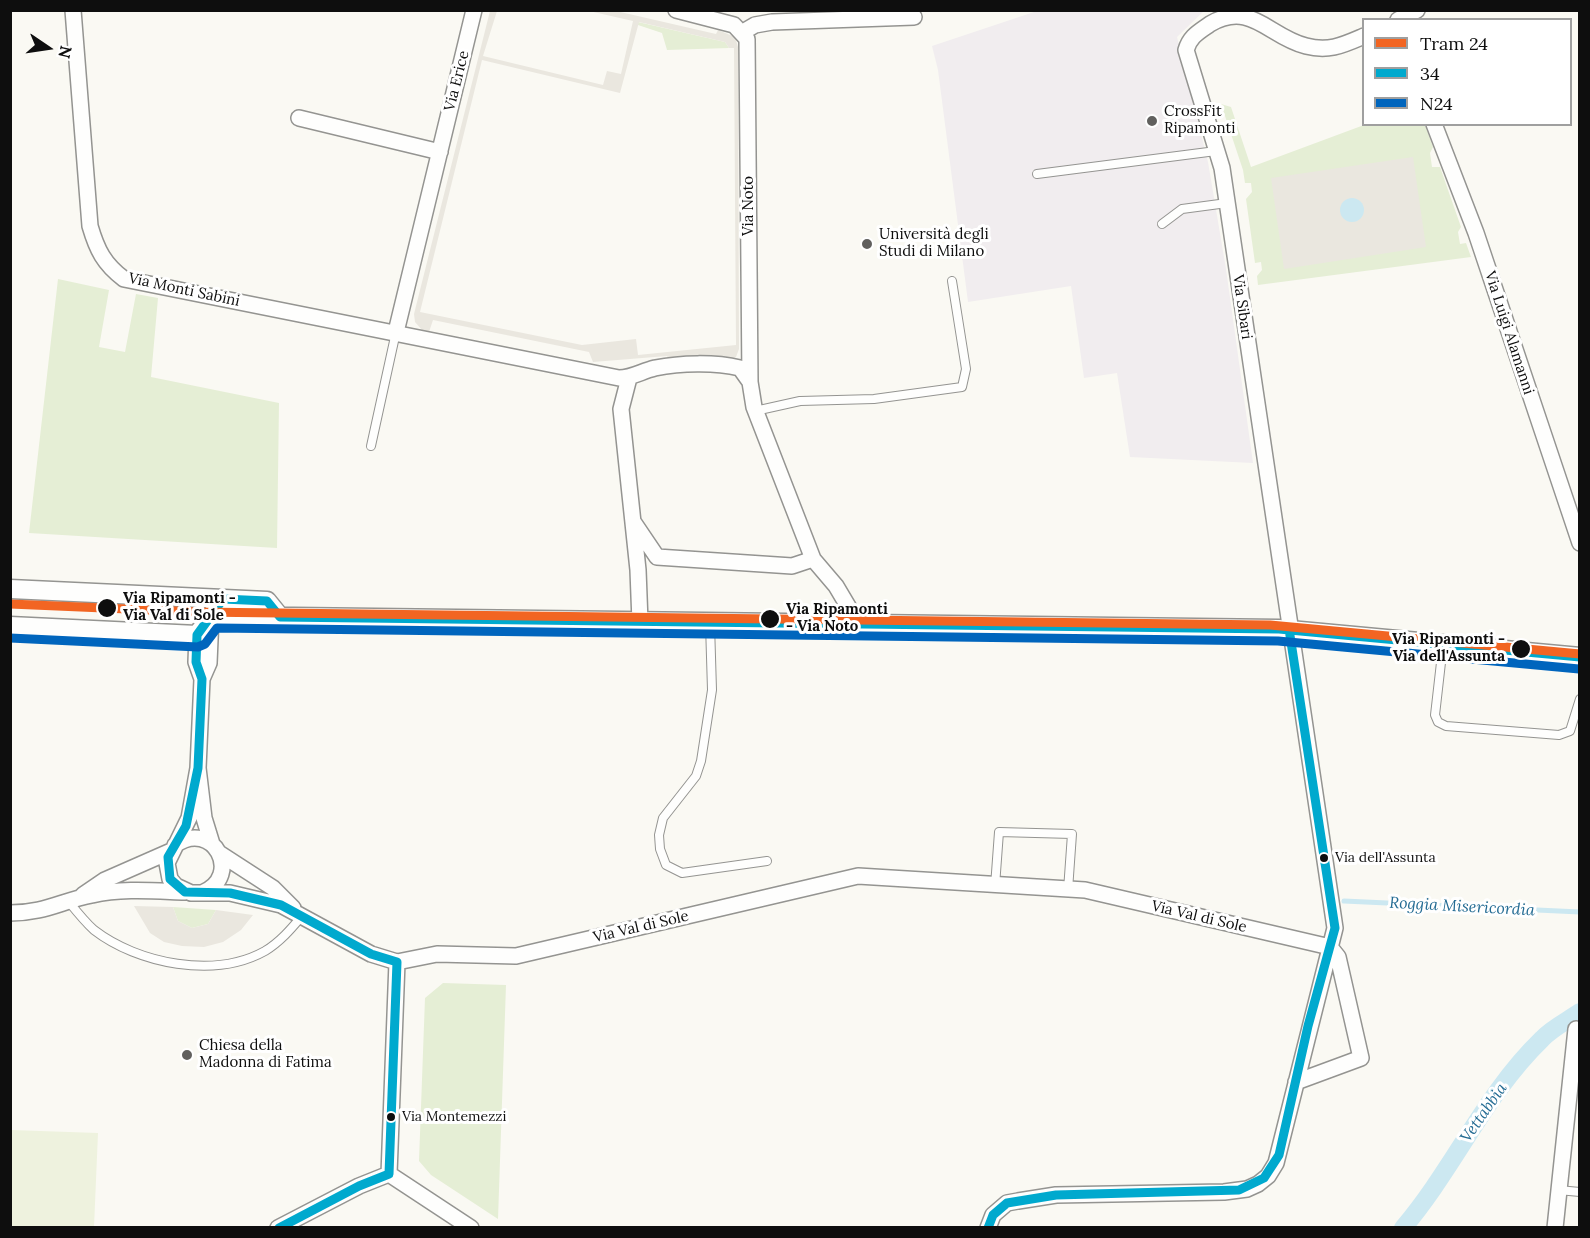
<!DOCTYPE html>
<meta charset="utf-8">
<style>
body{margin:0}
#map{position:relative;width:1590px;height:1238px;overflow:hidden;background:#faf9f3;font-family:Lora,serif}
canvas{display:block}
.frame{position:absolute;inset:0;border:12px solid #0e0e0e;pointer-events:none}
.legend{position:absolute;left:1362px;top:18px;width:210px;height:108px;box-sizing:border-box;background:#fff;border:2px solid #9f9f9f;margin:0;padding:8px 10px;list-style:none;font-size:18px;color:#0e0e0e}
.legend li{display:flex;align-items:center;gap:12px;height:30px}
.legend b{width:30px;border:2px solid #9f9f9f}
.north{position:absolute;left:18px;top:18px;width:60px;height:60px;-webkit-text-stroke:4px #fff;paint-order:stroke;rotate:103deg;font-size:16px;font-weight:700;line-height:24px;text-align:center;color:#0e0e0e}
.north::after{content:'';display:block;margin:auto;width:21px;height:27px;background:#0e0e0e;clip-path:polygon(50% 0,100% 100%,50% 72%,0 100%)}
</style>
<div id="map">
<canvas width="1590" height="1238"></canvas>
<div class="frame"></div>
<ul class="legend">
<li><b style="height:8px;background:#f26522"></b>Tram 24</li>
<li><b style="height:8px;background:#00a9ce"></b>34</li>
<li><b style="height:8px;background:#0065bd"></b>N24</li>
</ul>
<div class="north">N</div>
</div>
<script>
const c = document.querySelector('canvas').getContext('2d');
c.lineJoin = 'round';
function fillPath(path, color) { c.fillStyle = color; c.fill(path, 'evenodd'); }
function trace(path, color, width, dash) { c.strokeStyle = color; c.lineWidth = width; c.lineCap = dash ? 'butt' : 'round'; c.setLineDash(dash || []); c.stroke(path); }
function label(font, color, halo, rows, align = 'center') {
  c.font = font + ' Lora,serif'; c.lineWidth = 6; c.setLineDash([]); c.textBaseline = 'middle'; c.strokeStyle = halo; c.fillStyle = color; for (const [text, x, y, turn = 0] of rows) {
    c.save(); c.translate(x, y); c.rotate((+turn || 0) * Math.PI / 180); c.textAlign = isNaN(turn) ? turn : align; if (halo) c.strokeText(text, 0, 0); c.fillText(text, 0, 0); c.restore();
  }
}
fillPath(new Path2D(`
 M 1037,11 L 1204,11 L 1177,37 L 1208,162 L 1226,269 L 1253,463 L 1130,457 L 1117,373 L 1084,378 L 1071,286 L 968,302 L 938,70 L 932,46 Z`), '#f1edef');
fillPath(new Path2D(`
 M 638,22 L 725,42 L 729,48 L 667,50 L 662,33 L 638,25 Z
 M 1221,104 L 1231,107 L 1251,167 L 1364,125 L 1425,125 L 1433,147 L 1430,153 L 1432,167 L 1440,167 L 1461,227 L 1458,232 L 1460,244 L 1466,243 L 1471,257 L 1258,285 L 1257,276 L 1262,270 L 1261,262 L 1255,263 L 1246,199 L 1252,192 L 1251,183 L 1245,183 L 1243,170 Z
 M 58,279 L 109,290 L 99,347 L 125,352 L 136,294 L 158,298 L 151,377 L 279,403 L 277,548 L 29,533 Z
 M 173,907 L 216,910 L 208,924 L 192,928 L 178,921 Z
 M 443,983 L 506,985 L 498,1219 L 431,1175 L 419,1161 L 425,998 Z`), '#e5eed5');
fillPath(new Path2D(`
 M 11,1130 L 98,1133 L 94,1227 L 11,1227 Z`), '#eef2de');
fillPath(new Path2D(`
 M 490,11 L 497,11 L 483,56 L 603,85 L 607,71 L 621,74 L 633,21 L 589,11 L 616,11 L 716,34 L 718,30 L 735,37 L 738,47 L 739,349 L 736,357 L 730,360 L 701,356 L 669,359 L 667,356 L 593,362 L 589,352 L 433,320 L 429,332 L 422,330 L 415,322 L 414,314 ZM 639,22 L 725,42 L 729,48 L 734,48 L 736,345 L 638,355 L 636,339 L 582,345 L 420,312 L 482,60 L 620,93 Z
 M 1413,157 L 1426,247 L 1284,269 L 1271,178 Z
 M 134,906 L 173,907 L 178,921 L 192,928 L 208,924 L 216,910 L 253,915 L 241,930 L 223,942 L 204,947 L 182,946 L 164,942 L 150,933 Z`), '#eae7df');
fillPath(new Path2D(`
 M1340 210a12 12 0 1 1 24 0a12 12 0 1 1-24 0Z`), '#cce8f1');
trace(new Path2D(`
 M 1344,901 L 1580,912`), '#cce8f1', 5);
trace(new Path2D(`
 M 1403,1228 C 1454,1168 1485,1094 1542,1039 C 1552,1028 1567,1021 1580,1012`), '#cce8f1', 18);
const service = new Path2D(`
 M 1037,174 L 1216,151
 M 1162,224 L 1182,209 L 1227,203
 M 755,411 L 800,401 L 874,399 L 962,387 L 966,369 L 952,281
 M 371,446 L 396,332
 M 710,624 L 712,690 L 701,761 L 696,776 L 663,818 L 659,835 L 660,849 L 666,865 L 682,873 L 767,861
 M 1443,645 L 1435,715 L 1438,722 L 1446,726 L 1559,735 L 1570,731 L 1580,699
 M 995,886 L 999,832 L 1072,834 L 1068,890
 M 69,902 C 77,912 85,922 94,930 C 138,964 215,979 265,951 C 280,942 291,929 302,916
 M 1558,1190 L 1580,1192`);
const minor = new Path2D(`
 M 73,10 L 90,226 C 97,250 104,264 124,279 L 619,378 C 632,378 642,371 655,368 C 681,363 714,362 740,368 L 750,382
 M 676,10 L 734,25 L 747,39 L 750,382 L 754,407 L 813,559 L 836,586 L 855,618 L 864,623
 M 1398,20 L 1417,10
 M 743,32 L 755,25 L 772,22 L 914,17
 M 299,118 L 440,152
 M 1434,124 L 1476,233 L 1580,543
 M 396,332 L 474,10
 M 629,378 L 621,409 L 638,570 L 640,622
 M 634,523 L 657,557 L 792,566 L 813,559
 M 211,616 L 209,663 L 202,679 L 198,768 L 204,818 L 212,844
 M 197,635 L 196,662 L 202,679
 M 198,768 L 189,818 L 167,863 L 170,879 L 176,886 L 191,893 L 230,893 L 281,905 L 371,954 L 397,962 L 437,954 L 516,956 L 858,876 L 1085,890 L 1330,947
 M 175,845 C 213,818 244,876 202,893
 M 219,853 L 273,888 L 293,908
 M 83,895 L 105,880 L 171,851
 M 10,913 C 45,913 61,901 92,895 C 122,888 155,891 185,892
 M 1296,1082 L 1361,1058 L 1338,957 L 1330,947
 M 389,1174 L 397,962
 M 389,1174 L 471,1228
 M 278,1228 L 359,1186 L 389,1174
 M 988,1228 L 993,1215 L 1007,1203 L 1018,1201 L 1056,1195 L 1224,1192 L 1247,1189 L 1258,1184 L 1268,1176 L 1276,1163 L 1335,928 L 1222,168 L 1186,50 C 1190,36 1199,32 1210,24 C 1251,0 1269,37 1306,46 C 1329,52 1343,45 1364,36
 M 1555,1228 L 1576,1029`);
const tertiary = new Path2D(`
 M 10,589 L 267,601 L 280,617
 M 211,616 L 1279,629 L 1580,657
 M 10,626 L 197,635 L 217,608`);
trace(service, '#949491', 10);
trace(minor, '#949491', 18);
trace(tertiary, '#949491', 21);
trace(service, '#fefefd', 8);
trace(minor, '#fefefd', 15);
trace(tertiary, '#fefefd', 18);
trace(new Path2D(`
 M 279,1228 L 359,1186 L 389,1174 L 397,962 L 371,954 L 281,905 L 230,893 L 185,892 L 170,879 L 168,857 L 186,826 L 198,768 L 202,679 L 196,662 L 197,635 L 223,599 L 267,601 L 280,617 L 1279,629 L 1580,657
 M 988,1228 L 993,1215 L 1007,1203 L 1056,1195 L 1239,1190 L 1264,1178 L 1279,1155 L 1308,1026 L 1335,928 L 1289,629`), '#00a9ce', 9);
trace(new Path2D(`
 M 10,638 L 198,647 L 205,644 L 217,628 L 1278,641 L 1579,669`), '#0065bd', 9);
trace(new Path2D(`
 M 10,604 L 197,612 L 1270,625 L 1580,654`), '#f26522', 9);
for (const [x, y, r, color] of [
 [1152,121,6,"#61605e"],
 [867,244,6,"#61605e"],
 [107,608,10,"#0e0e0e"],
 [770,619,10,"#0e0e0e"],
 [1521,649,10,"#0e0e0e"],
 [1324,858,5,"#0e0e0e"],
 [187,1055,6,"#61605e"],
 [391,1117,5,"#0e0e0e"]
]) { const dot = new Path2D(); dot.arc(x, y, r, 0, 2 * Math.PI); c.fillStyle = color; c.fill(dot); trace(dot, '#fff', 2); }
label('14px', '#0e0e0e', '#fff', [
 ["Via dell'Assunta",1335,858],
 ["Via Montemezzi",402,1117]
], 'left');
label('15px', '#0e0e0e', '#fff', [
 ["Via Erice",457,81,-76],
 ["Via Noto",749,206,-90],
 ["Via Monti Sabini",184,290,12],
 ["Via Sibari",1242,307,82],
 ["Via Luigi Alamanni",1509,333,72],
 ["Via Val di Sole",1199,917,13],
 ["Via Val di Sole",641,927,-13]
]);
label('15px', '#0e0e0e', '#fff', [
 ["CrossFit",1164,112],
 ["Ripamonti",1164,129],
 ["Università degli",879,235],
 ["Studi di Milano",879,252],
 ["Chiesa della",199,1046],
 ["Madonna di Fatima",199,1063]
], 'left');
label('bold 15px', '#0e0e0e', '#fff', [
 ["Via Ripamonti -",123,599],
 ["Via Val di Sole",123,616],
 ["Via Ripamonti",786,610],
 ["- Via Noto",786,627],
 ["Via Ripamonti -",1505,640,"right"],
 ["Via dell'Assunta",1505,657,"right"]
], 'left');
label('italic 16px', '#236b93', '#fff', [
 ["Roggia Misericordia",1462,907,3],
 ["Vettabbia",1484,1113,-55]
]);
</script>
